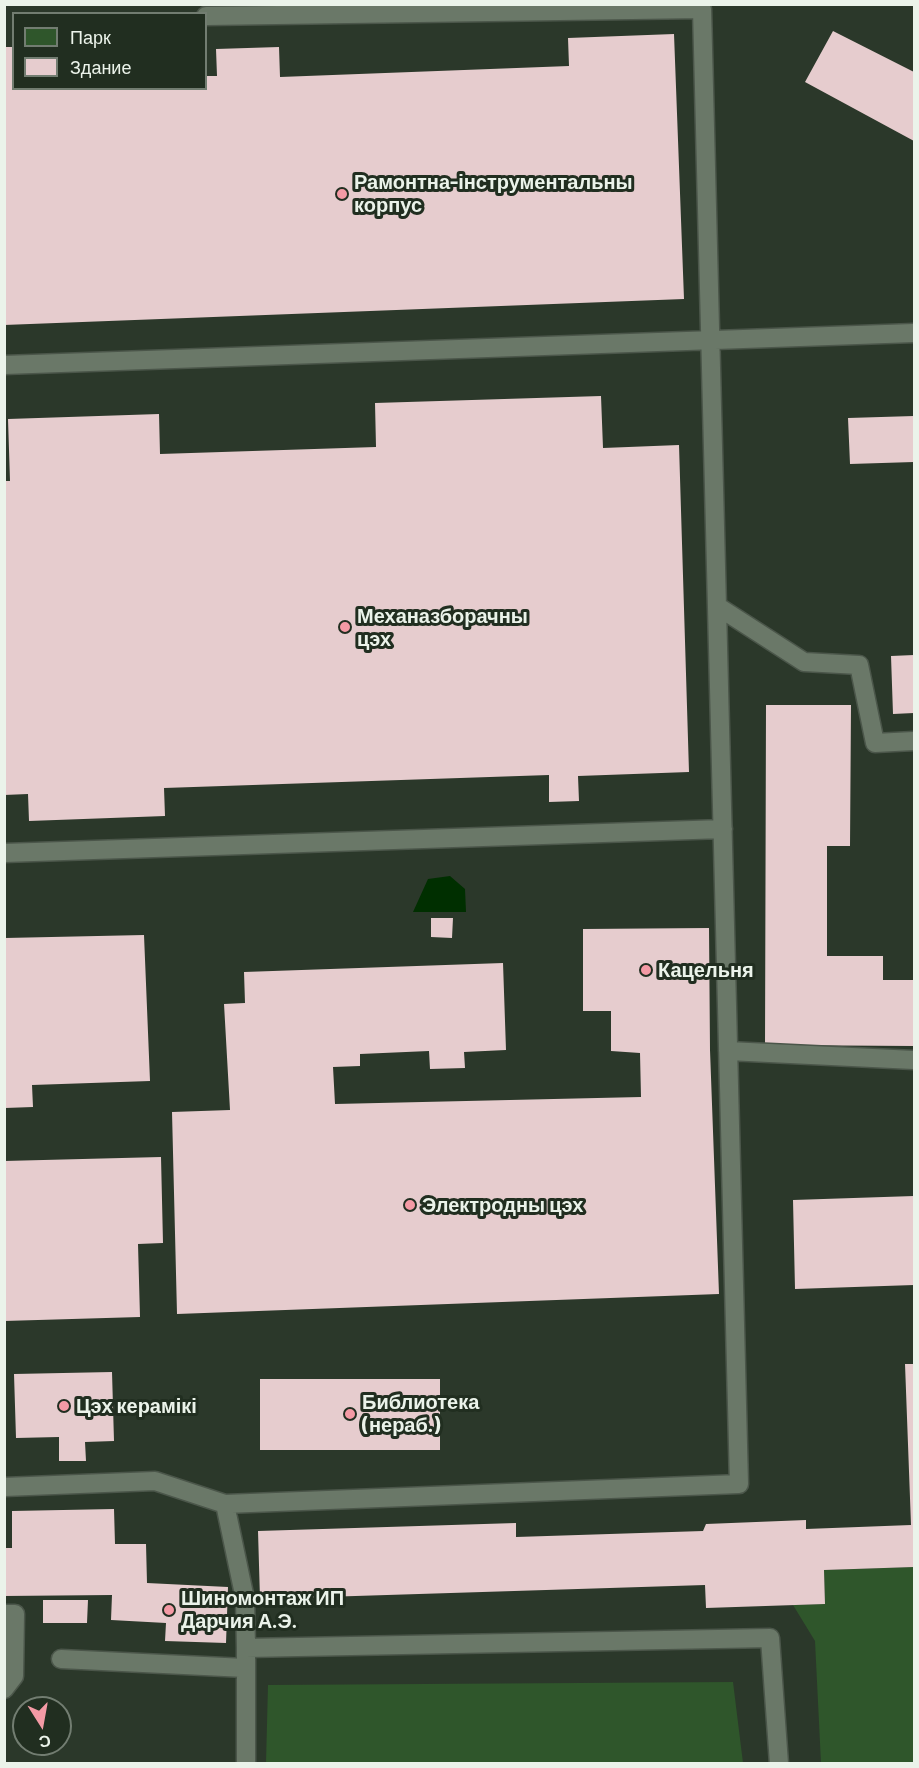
<!DOCTYPE html>
<meta charset="utf-8">
<style>
body{margin:0}
#map{position:relative;width:919px;height:1768px;overflow:hidden;background:#2b382a;font-family:Barlow,sans-serif}
canvas{display:block}
.frame{position:absolute;inset:0;border:6px solid #ebf3ea;pointer-events:none}
.legend{position:absolute;left:12px;top:12px;width:195px;height:78px;box-sizing:border-box;background:#212e20;border:2px solid #727d71;margin:0;padding:8px 10px;list-style:none;font-size:18px;color:#ebf3ea}
.legend li{display:flex;align-items:center;gap:12px;height:30px}
.legend b{width:30px;border:2px solid #727d71}
.north{position:absolute;left:12px;top:1696px;width:60px;height:60px;box-sizing:border-box;background:#212e20;border:2px solid #727d71;border-radius:50%;rotate:169deg;font-size:16px;font-weight:700;line-height:24px;text-align:center;color:#ebf3ea}
.north::after{content:'';display:block;margin:auto;width:21px;height:27px;background:#f49aa5;clip-path:polygon(50% 0,100% 100%,50% 72%,0 100%)}
</style>
<div id="map">
<canvas width="919" height="1768"></canvas>
<div class="frame"></div>
<ul class="legend">
<li><b style="height:16px;background:#2f562b"></b>Парк</li>
<li><b style="height:16px;background:#e6ccce"></b>Здание</li>
</ul>
<div class="north">С</div>
</div>
<script>
const c = document.querySelector('canvas').getContext('2d');
c.lineJoin = 'round';
function fillPath(path, color) { c.fillStyle = color; c.fill(path, 'evenodd'); }
function trace(path, color, width, dash) { c.strokeStyle = color; c.lineWidth = width; c.lineCap = dash ? 'butt' : 'round'; c.setLineDash(dash || []); c.stroke(path); }
function label(font, color, halo, rows, align = 'center') {
  c.font = font + ' Barlow,sans-serif'; c.lineWidth = 6; c.setLineDash([]); c.textBaseline = 'middle'; c.strokeStyle = halo; c.fillStyle = color; for (const [text, x, y, turn = 0] of rows) {
    c.save(); c.translate(x, y); c.rotate((+turn || 0) * Math.PI / 180); c.textAlign = isNaN(turn) ? turn : align; if (halo) c.strokeText(text, 0, 0); c.fillText(text, 0, 0); c.restore();
  }
}
fillPath(new Path2D(`
 M 914,1567 L 914,1763 L 821,1763 L 815,1641 L 793,1605 L 825,1604 L 824,1570 Z
 M 733,1682 L 743,1763 L 266,1763 L 268,1685 Z`), '#2f562b');
fillPath(new Path2D(`
 M 450,876 L 465,889 L 466,912 L 413,912 L 428,879 Z`), '#002f00');
fillPath(new Path2D(`
 M 833,31 L 914,72 L 914,141 L 805,82 Z
 M 674,34 L 684,299 L 4,325 L 4,47 L 14,47 L 14,88 L 206,88 L 206,76 L 217,76 L 216,49 L 279,47 L 280,77 L 569,66 L 568,38 Z
 M 601,396 L 603,448 L 679,445 L 689,772 L 578,776 L 579,801 L 549,802 L 549,775 L 164,788 L 165,816 L 29,821 L 28,794 L 4,795 L 4,481 L 10,481 L 8,419 L 159,414 L 160,454 L 376,447 L 375,403 Z
 M 914,416 L 914,462 L 850,464 L 848,418 Z
 M 914,655 L 914,713 L 893,714 L 891,656 Z
 M 766,705 L 851,705 L 850,846 L 827,846 L 827,956 L 883,956 L 883,980 L 914,980 L 914,1046 L 765,1045 Z
 M 431,918 L 453,918 L 452,938 L 431,937 Z
 M 709,928 L 710,1050 L 719,1294 L 177,1314 L 172,1112 L 230,1110 L 224,1004 L 245,1003 L 244,972 L 503,963 L 506,1050 L 464,1052 L 465,1068 L 430,1069 L 429,1051 L 360,1054 L 360,1066 L 333,1067 L 335,1104 L 641,1097 L 640,1053 L 611,1051 L 611,1011 L 583,1011 L 583,929 Z
 M 144,935 L 150,1081 L 32,1085 L 33,1107 L 5,1108 L 5,938 Z
 M 161,1157 L 163,1243 L 138,1244 L 140,1317 L 4,1321 L 4,1161 Z
 M 914,1196 L 914,1285 L 795,1289 L 793,1200 Z
 M 905,1364 L 914,1364 L 914,1567 L 824,1570 L 825,1604 L 706,1608 L 705,1585 L 260,1599 L 258,1531 L 516,1523 L 516,1537 L 703,1531 L 706,1524 L 806,1520 L 806,1529 L 911,1525 Z
 M 112,1372 L 114,1441 L 85,1442 L 86,1461 L 59,1461 L 59,1437 L 16,1438 L 14,1374 Z
 M 260,1379 L 440,1379 L 440,1450 L 260,1450 Z
 M 114,1509 L 115,1544 L 146,1544 L 147,1583 L 228,1587 L 226,1643 L 165,1641 L 166,1623 L 111,1620 L 112,1595 L 4,1596 L 4,1548 L 12,1548 L 12,1511 Z
 M 43,1600 L 88,1600 L 87,1623 L 43,1623 Z`), '#e6ccce');
const service = new Path2D(`
 M 206,16 L 702,9 L 739,1484 L 225,1504 L 245,1599 L 246,1648
 M 4,365 L 914,333
 M 717,606 L 804,662 L 859,665 L 875,743 L 914,741
 M 4,853 L 723,829
 M 728,1051 L 914,1060
 M 4,1487 L 155,1481 L 225,1504
 M 4,1614 L 15,1614 L 14,1676 L 4,1689
 M 61,1659 L 245,1668
 M 246,1764 L 246,1648 L 770,1638 L 779,1764`);
trace(service, '#4b564a', 21);
trace(service, '#6a7868', 18);
for (const [x, y, r, color] of [
 [342,194,6,"#f49aa5"],
 [345,627,6,"#f49aa5"],
 [646,970,6,"#f49aa5"],
 [410,1205,6,"#f49aa5"],
 [64,1406,6,"#f49aa5"],
 [350,1414,6,"#f49aa5"],
 [169,1610,6,"#f49aa5"]
]) { const dot = new Path2D(); dot.arc(x, y, r, 0, 2 * Math.PI); c.fillStyle = color; c.fill(dot); trace(dot, '#212e20', 2); }
label('bold 20px', '#ebf3ea', '#212e20', [
 ["Рамонтна-інструментальны",354,182],
 ["корпус",354,205],
 ["Механазборачны",357,616],
 ["цэх",357,639],
 ["Кацельня",658,970],
 ["Электродны цэх",422,1205],
 ["Библиотека",362,1402],
 ["(нераб.)",362,1425],
 ["Цэх керамікі",76,1406],
 ["Шиномонтаж ИП",181,1598],
 ["Дарчия А.Э.",181,1621]
], 'left');
</script>
